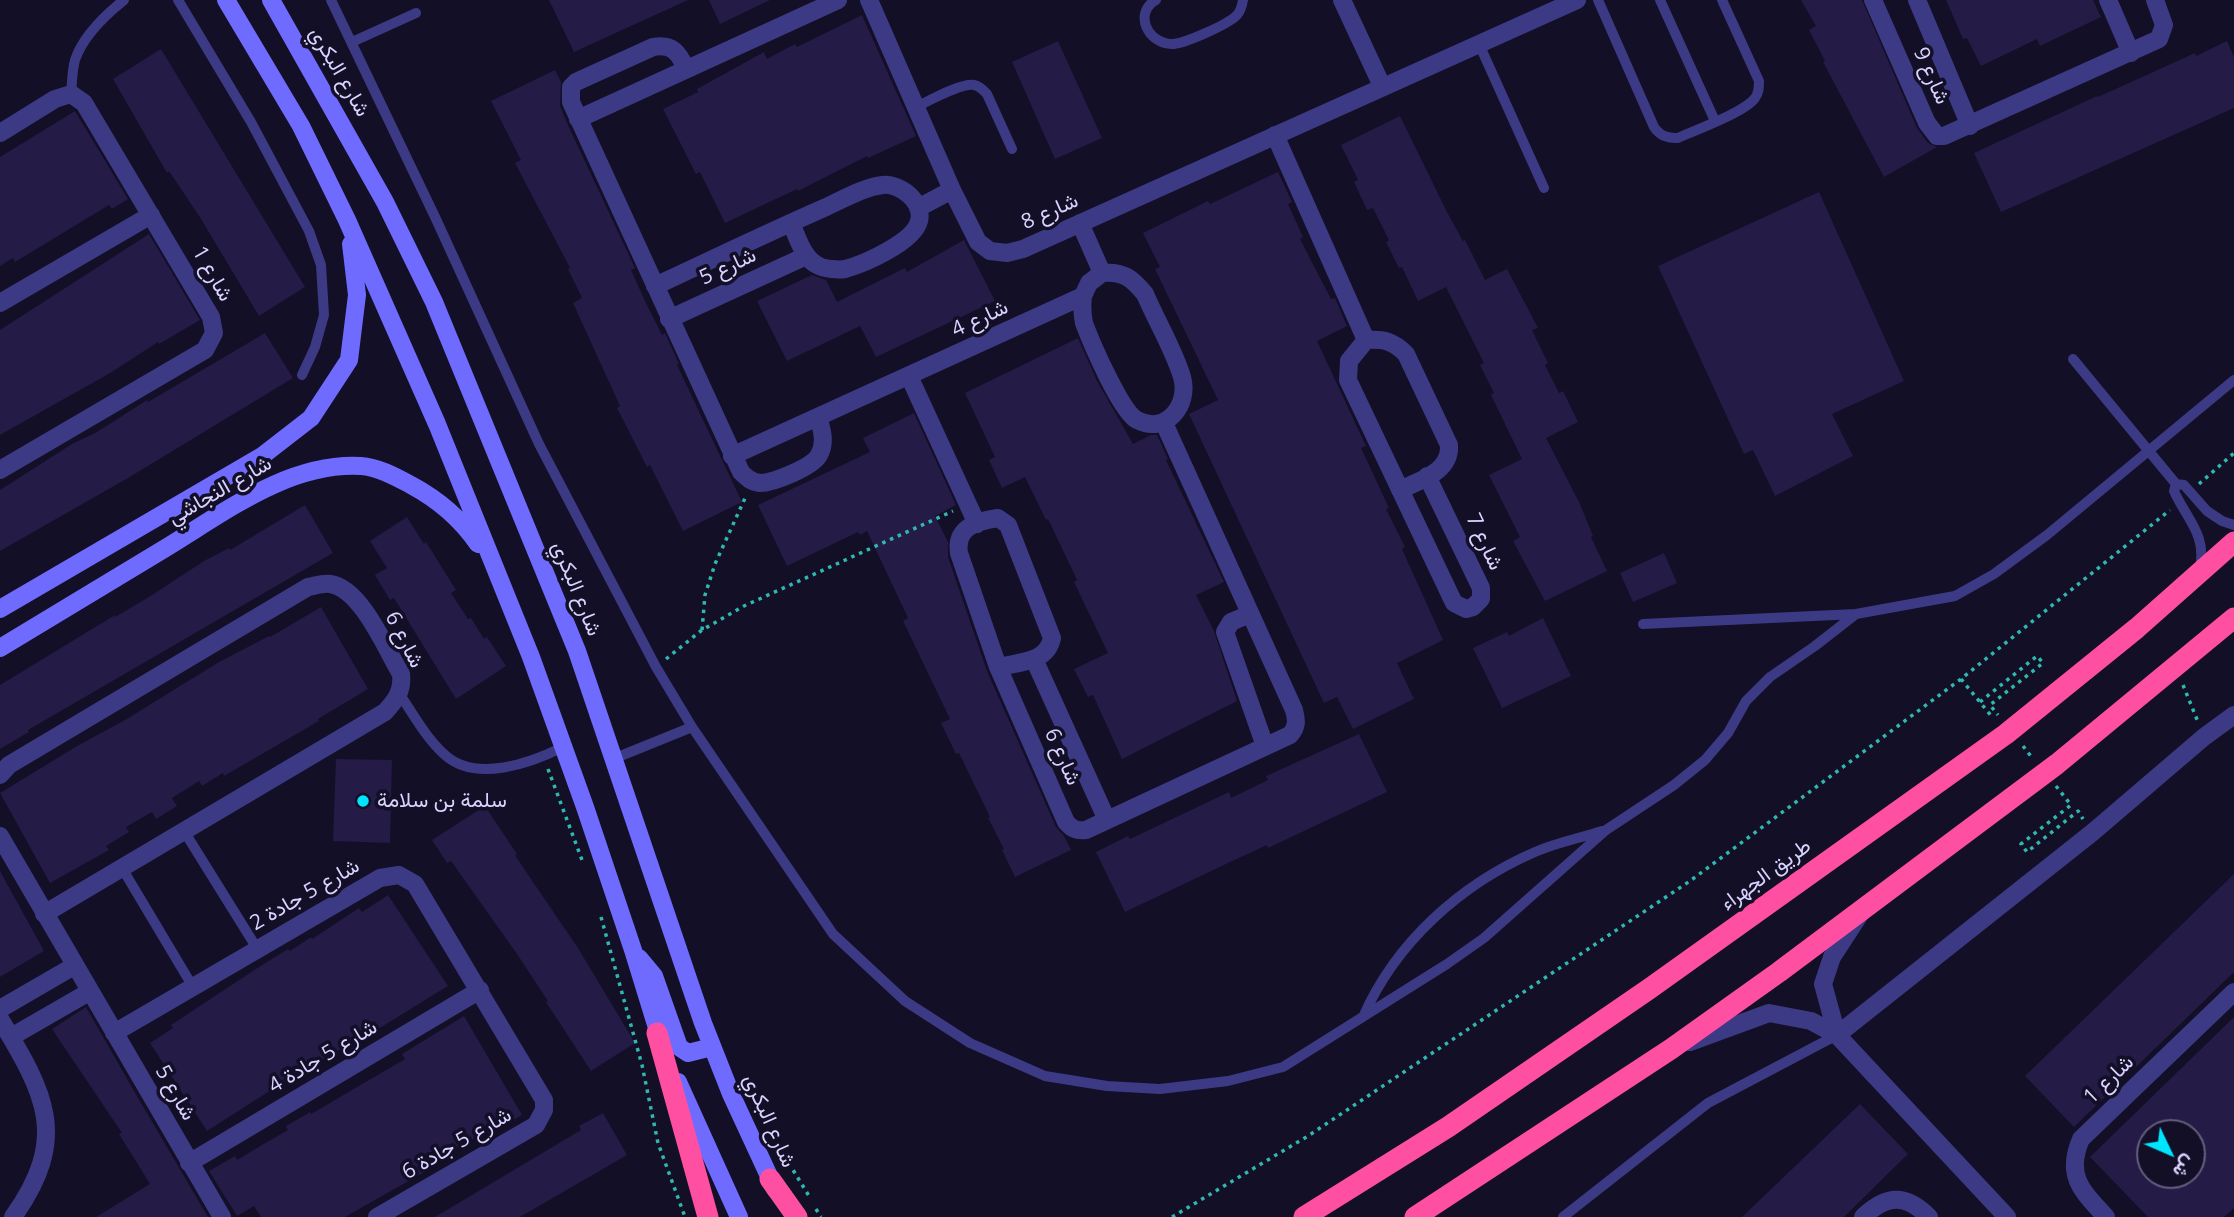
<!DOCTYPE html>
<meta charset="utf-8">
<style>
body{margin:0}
#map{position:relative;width:2234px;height:1217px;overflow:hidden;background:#130f26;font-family:"Open Sans",Vazirmatn,sans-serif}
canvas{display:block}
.north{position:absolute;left:2136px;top:1119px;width:70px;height:70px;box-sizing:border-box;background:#130f26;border:2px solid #625e7d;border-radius:50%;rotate:134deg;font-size:19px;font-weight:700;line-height:28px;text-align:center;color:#d9d4ff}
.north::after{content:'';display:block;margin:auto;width:24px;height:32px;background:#00e5ff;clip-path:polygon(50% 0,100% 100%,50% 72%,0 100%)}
</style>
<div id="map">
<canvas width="2234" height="1217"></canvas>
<div class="north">ش</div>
</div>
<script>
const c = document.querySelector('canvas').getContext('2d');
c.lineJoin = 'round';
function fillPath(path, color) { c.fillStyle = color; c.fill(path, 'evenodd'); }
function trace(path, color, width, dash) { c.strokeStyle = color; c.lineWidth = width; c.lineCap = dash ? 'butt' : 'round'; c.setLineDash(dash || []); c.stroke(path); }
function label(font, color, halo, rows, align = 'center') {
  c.font = font + ' "Open Sans",Vazirmatn,sans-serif'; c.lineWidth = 7; c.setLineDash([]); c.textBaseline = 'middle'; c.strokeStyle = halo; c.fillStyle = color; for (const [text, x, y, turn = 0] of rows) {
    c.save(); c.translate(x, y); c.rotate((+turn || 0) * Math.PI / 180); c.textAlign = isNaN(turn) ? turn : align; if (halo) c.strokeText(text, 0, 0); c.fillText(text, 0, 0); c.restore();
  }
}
fillPath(new Path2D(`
 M 549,0 L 688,0 L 574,52 Z
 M 709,0 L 770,0 L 720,24 Z
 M 1801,0 L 1862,0 L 1917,128 L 1928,143 L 1937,147 L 1884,177 L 1823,62 L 1825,61 L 1809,30 L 1816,26 Z
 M 1946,0 L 2093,0 L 2101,17 L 2040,46 L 2037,39 L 1981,66 L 1967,38 L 1963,39 Z
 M 862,15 L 916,136 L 868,158 L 867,156 L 798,191 L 797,189 L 725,223 L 700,172 L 696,174 L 663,109 L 698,92 L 697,89 L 764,52 L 767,59 L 795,44 L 797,47 Z
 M 1058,41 L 1102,138 L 1055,159 L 1012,62 Z
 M 2227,41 L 2234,57 L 2234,108 L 2001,212 L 1974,153 L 2097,96 L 2098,97 L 2195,53 L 2196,56 Z
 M 161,49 L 305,287 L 259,316 L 201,219 L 169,171 L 167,173 L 113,79 Z
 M 555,70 L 561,82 L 560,106 L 567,123 L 635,268 L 631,270 L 646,303 L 662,335 L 665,333 L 679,364 L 677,365 L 742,502 L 683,531 L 650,465 L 647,467 L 617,408 L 620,406 L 573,303 L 582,298 L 568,269 L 570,268 L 515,163 L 521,160 L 491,101 Z
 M 75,111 L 128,199 L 112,209 L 109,205 L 15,262 L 13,258 L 0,266 L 0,157 Z
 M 1400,116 L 1447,212 L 1463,241 L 1465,240 L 1485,280 L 1507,269 L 1538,328 L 1532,330 L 1548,363 L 1545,365 L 1559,393 L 1563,391 L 1578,422 L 1546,438 L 1580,504 L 1593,536 L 1591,537 L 1607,571 L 1545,601 L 1513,541 L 1520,537 L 1489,475 L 1522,459 L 1491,395 L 1494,393 L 1480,365 L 1484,363 L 1446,287 L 1418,301 L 1402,267 L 1399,268 L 1386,242 L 1389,240 L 1373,208 L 1367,210 L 1354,182 L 1358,180 L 1341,145 Z
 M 1278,172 L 1292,202 L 1288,204 L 1303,237 L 1300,239 L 1331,299 L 1335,298 L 1347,326 L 1317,341 L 1366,446 L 1361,448 L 1389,508 L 1386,509 L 1405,547 L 1402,549 L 1443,640 L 1397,663 L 1414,699 L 1353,729 L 1337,697 L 1324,703 L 1189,414 L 1218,400 L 1155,269 L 1160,267 L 1143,233 L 1208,201 L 1210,204 Z
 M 1819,192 L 1904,381 L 1832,414 L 1853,456 L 1775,496 L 1753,450 L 1744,454 L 1658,266 Z
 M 149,234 L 200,320 L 159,344 L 158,342 L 112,372 L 0,435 L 0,330 Z
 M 964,240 L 995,301 L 876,357 L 860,326 L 787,361 L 757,301 L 812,275 L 826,280 L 837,302 L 905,268 L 907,272 Z
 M 265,333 L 293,378 L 128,478 L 0,551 L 0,490 L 72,444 L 97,432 L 147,400 L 148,402 Z
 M 1078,338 L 1097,381 L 1133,444 L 1151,435 L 1157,435 L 1168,459 L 1166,460 L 1224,582 L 1196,595 L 1214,631 L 1237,701 L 1122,759 L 1093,695 L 1088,697 L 1074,669 L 1108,653 L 1074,582 L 1077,580 L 1048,519 L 1046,520 L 1025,477 L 1002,488 L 989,460 L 995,457 L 965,393 Z
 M 914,413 L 956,505 L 935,516 L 948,542 L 948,557 L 987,671 L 1056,827 L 1064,836 L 1071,850 L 1015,877 L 1002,850 L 1004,849 L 988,818 L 990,817 L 959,753 L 956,754 L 941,723 L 950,719 L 903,621 L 908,618 L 867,531 L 860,535 L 858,532 L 787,566 L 758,505 L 870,452 L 863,438 Z
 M 305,505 L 333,553 L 28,730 L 29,732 L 0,749 L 0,685 L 115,615 L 115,617 L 149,597 L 204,561 L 229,548 L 230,550 Z
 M 407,517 L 424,544 L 426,542 L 456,590 L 451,593 L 468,619 L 471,618 L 484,639 L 487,637 L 506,666 L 456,699 L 394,598 L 390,600 L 375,575 L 387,568 L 370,541 Z
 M 1664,553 L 1677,583 L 1633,602 L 1620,573 Z
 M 321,607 L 368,689 L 318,719 L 319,721 L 224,776 L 223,773 L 202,786 L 199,781 L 172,798 L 177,806 L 156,819 L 152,812 L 126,827 L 129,832 L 106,846 L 109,850 L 50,883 L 0,793 L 77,746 L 125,720 L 219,662 L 269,636 L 270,637 Z
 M 1543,618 L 1571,676 L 1502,708 L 1473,648 L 1507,632 L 1509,636 Z
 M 1359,734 L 1387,792 L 1268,848 L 1267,845 L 1226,864 L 1125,912 L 1096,852 L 1128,836 L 1130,839 L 1229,792 L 1231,798 L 1268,780 L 1266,776 Z
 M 336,759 L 392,760 L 390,843 L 333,841 Z
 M 485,806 L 517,854 L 515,855 L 531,879 L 578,948 L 635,1043 L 591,1071 L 546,1002 L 548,1001 L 517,954 L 451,861 L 447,863 L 432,840 Z
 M 0,871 L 44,951 L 0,977 Z
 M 2234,874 L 2234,972 L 2074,1127 L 2025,1076 Z
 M 388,895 L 448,986 L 352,1045 L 351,1043 L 279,1085 L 207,1131 L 150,1043 L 173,1028 L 171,1025 L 262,965 L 288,949 L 290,951 L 311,937 L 312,939 L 359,908 L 362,912 Z
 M 86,1007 L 134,1091 L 208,1217 L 96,1217 L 150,1184 L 119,1134 L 122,1133 L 52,1029 Z
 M 464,1016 L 522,1115 L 499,1128 L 497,1125 L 451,1152 L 428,1170 L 345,1217 L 261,1217 L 254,1206 L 237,1216 L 209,1171 L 235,1156 L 237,1160 L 262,1145 L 288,1130 L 286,1126 L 310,1112 L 311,1114 L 405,1059 L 402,1054 Z
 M 2234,1017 L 2234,1208 L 2224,1217 L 2148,1217 L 2090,1157 ZM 2150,1133 L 2192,1133 L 2192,1175 L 2150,1175 Z
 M 1860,1104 L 1908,1154 L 1844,1217 L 1742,1217 Z
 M 603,1113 L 627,1155 L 520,1217 L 435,1217 L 581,1130 L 579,1126 Z`), '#241b47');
trace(new Path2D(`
 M 2199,484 L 2234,453
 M 702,630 L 705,595 L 715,564 L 746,496
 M 666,659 L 702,630 L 744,606 L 953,511
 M 1961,679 L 1993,718
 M 2183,685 L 2198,722
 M 1980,702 L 2037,656 L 2043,663 L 1990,705 L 1998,715
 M 2023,746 L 2033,759
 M 548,769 L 582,860
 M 2056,786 L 2071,805 L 2021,844 L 2027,852 L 2078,811 L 2083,819
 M 601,917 L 642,1065 L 658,1143 L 685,1217
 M 771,1134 L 809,1196
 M 816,1209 L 821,1217
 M 1172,1217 L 1308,1136 L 1690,881 L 1961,679 L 2170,510`), '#2fb8b0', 3.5, [3.5, 5]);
trace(new Path2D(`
 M 178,0 L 251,122 L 309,231 L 321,265 L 324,315 L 315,347 L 302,375
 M 331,0 L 436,219 L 539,444 L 656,667 L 692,727 L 833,934 L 905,1001 L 970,1043 L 1045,1076 L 1107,1086 L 1160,1089 L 1228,1081 L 1283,1067 L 1447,964 L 1484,938 L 1606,830 L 1674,785 L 1705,760 L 1728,733 L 1746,701 L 1770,677 L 1815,646 L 1856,614 L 1955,596 L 1994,574 L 2047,535 L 2234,380
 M 1156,0 C 1133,13 1148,44 1172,44 C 1184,44 1229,24 1237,15 C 1241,11 1242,6 1243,0
 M 1598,0 L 1654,127 C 1660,136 1667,138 1678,138 C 1696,130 1745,112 1755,98 C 1759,93 1759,87 1759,81 L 1722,0
 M 1660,0 L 1715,121
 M 352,42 L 416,13
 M 1479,44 L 1544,188
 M 71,94 C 72,83 72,71 75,60 C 83,36 104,16 124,0
 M 916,107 C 929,101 960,83 974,85 C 980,86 983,90 987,94 L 1012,149
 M 2073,359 L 2176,484 L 2184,485 L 2207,511 L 2222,521 L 2234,525
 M 2176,484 L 2174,491 C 2186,518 2207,535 2200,567
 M 1643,624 L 1856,614
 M 399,693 C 413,714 426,738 445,755 C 476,783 531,763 563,747
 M 613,759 L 692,727
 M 184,831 L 258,950
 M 122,868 L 193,987
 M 1363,1017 C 1396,942 1461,884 1535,852 C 1556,843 1580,838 1602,831
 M 1563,1217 L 1708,1103 L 1837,1035`), '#3d3a85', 10);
trace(new Path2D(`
 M 869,0 L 952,190 L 978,242 L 990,251 L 1007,253 L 1023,249 L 1577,0
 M 1342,0 L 1382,86
 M 1873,0 L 1927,123 L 1937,136 L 1944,136 L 2159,39 L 2164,25 L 2155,0
 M 1917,0 L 1970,126
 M 2108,0 L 2131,53
 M 686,69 C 679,53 672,43 653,47 L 576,82 L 571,87 L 571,102 L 741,472 C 747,478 751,482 760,483 C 773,483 813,467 819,455 C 826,443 822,429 818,417
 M 578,119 L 838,0
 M 0,133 L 55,99 L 71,94 L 84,103 L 211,317 L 214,333 L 205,350 L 0,470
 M 1275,135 L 1366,340
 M 918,208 L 952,190
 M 1080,223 L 1102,273
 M 655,286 C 711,260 767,233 824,208 C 842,200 863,187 883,185 C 900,183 924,202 919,221 C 914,242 864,264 845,269 C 839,270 825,269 819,266 C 803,259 798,238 791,223
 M 1083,296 C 1082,305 1082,314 1084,323 C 1091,342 1121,412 1137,420 C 1166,435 1190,405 1182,377 C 1174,350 1156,320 1145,294 C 1132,278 1123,271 1102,273
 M 0,303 L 151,215
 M 669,319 L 806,256
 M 909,376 L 977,524
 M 732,456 L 1083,296 L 1089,283 L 1102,273
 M 1400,490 C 1420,480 1451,472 1449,445 L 1406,354 C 1393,341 1384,339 1366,340 L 1349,361 L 1348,380 L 1454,603 L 1466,609 L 1473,607 L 1481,599 L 1481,588 L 1427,476
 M 1250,614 L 1231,622 L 1225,632 L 1265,746
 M 1034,659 L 1107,820
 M 998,667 C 1019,662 1047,663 1052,638 L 1008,525 L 998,518 C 976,521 955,528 959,553 L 998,667 L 1066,822 C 1072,829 1076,831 1086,830 L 1290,735 C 1297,727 1297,721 1294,710 L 1164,423
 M 0,775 L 9,765 L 308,587 C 314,586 323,583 330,584 C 361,588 386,649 401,674 C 403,691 396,700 385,712 L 44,914
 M 0,836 L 222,1217
 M 0,1009 L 74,966
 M 0,1019 C 45,1094 70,1137 13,1217
 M 114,1033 L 380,878 L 399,875 L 415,884 L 544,1100 L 544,1110 L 536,1125 L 377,1217
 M 1837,1035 L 2093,832 L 2204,737 L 2234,715
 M 1837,1035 L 1823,984 L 1832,957 L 1860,914
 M 11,1037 L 89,992
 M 1690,1042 L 1769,1013 L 1811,1021 L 1837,1035 L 2007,1217
 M 189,1163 L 480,990
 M 1863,1217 C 1887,1194 1906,1194 1929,1217
 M 2106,1217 C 2082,1191 2065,1176 2081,1139 L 2234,992`), '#3d3a85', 18);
trace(new Path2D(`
 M 226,0 L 301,126 L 347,220 L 437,424 L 531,657 L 585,807 L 634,953 L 662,1044
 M 271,0 L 385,202 L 434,302 L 577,651 L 703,1023 L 731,1094 L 775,1189
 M 0,609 L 262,456 L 311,418 L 349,360 L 357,295 L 351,244
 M 0,648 C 55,615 109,582 164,549 C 224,513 288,462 361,466 C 378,467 396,477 411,485 C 437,499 461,519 478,544
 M 639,958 L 654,976 L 679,1047 L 688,1053 L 712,1047
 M 678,1082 L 739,1217`), '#6f6bff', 18);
trace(new Path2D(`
 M 657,1033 L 708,1217
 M 770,1179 L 797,1217
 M 1304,1217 L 1448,1127 L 1649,989 L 2006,734 L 2137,628 L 2234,542
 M 1415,1217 L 1671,1049 L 1779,972 L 2057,764 L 2234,618`), '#ff4fa3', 21);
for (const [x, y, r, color] of [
 [363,801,7,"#00e5ff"]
]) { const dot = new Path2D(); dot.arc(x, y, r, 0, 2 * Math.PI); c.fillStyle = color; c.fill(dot); trace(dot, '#130f26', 2.5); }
label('21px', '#d9d4ff', '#130f26', [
 ["شارع البكري",339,72,60],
 ["شارع 9",1931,76,66],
 ["شارع 8",1050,212,-24],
 ["شارع 5",728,267,-25],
 ["شارع 1",212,274,60],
 ["شارع 4",980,319,-25],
 ["شارع النجاشي",220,491,-30],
 ["شارع 7",1484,542,65],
 ["شارع البكري",576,589,68],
 ["شارع 6",404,640,63],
 ["شارع 6",1062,757,66],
 ["طريق الجهراء",1766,875,-36],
 ["شارع 5 جادة 2",305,895,-30],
 ["شارع 5 جادة 4",323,1057,-31],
 ["شارع 1",2109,1080,-44],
 ["شارع 5",175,1093,60],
 ["شارع البكري",769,1121,66],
 ["شارع 5 جادة 6",457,1144,-30]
]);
label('21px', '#d9d4ff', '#130f26', [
 ["سلمة بن سلامة",377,801]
], 'left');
</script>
